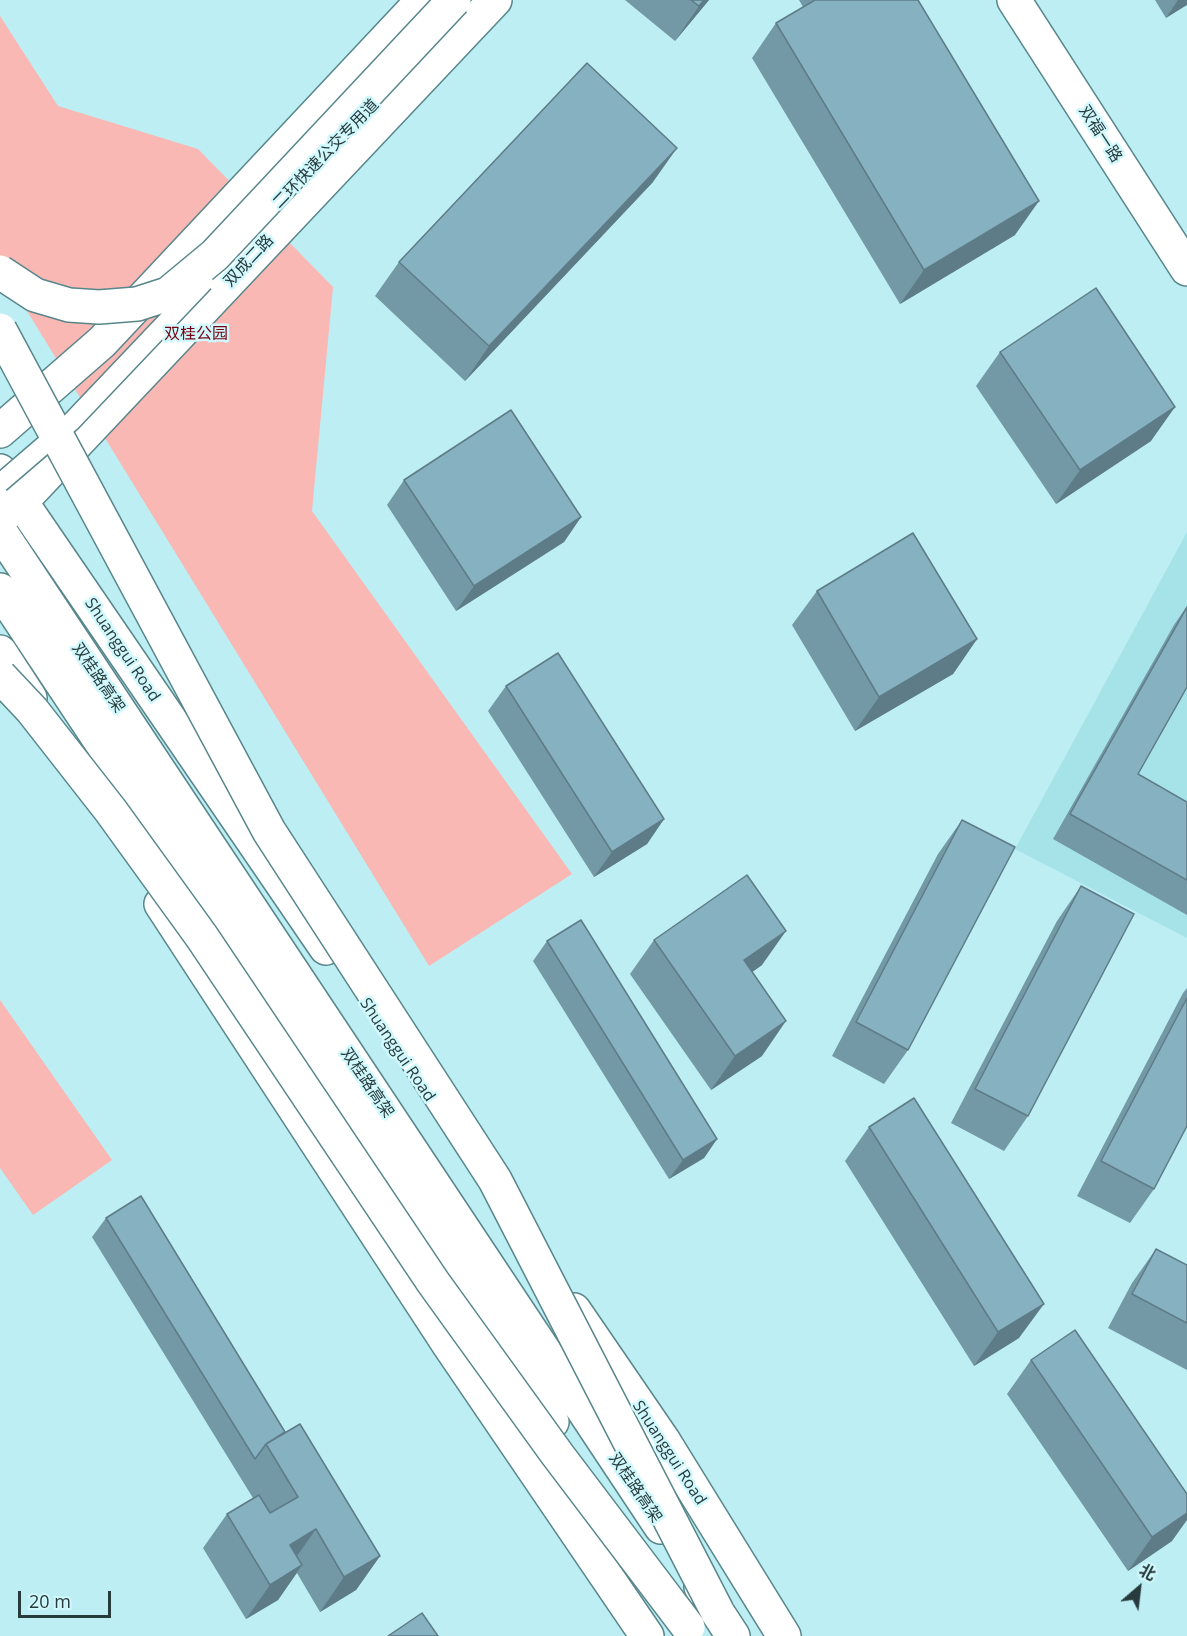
<!DOCTYPE html>
<meta charset="utf-8">
<style>
body{margin:0}
#map{position:relative;width:1187px;height:1636px;overflow:hidden;background:#bceef3;font-family:"Open Sans","Noto Sans SC",sans-serif}
canvas{display:block}
.north{position:absolute;left:1109px;top:1558px;width:60px;height:60px;-webkit-text-stroke:4px #d1f9fd;paint-order:stroke;rotate:28deg;font-size:16px;font-weight:700;line-height:24px;text-align:center;color:#273b3d}
.north::after{content:'';display:block;margin:auto;width:21px;height:27px;background:#273b3d;clip-path:polygon(50% 0,100% 100%,50% 72%,0 100%)}
.scale{position:absolute;left:18px;top:1591px;width:93px;height:27px;box-sizing:border-box;border:3px solid #273b3d;border-top:0;padding-left:8px;font-size:18px;line-height:21px;white-space:nowrap;color:#273b3d;-webkit-text-stroke:4px #d1f9fd;paint-order:stroke}
</style>
<div id="map">
<canvas width="1187" height="1636"></canvas>
<div class="north">北</div>
<div class="scale">20 m</div>
</div>
<script>
const c = document.querySelector('canvas').getContext('2d');
c.lineJoin = 'round';
function fillPath(path, color) { c.fillStyle = color; c.fill(path, 'evenodd'); }
function trace(path, color, width, dash) { c.strokeStyle = color; c.lineWidth = width; c.lineCap = dash ? 'butt' : 'round'; c.setLineDash(dash || []); c.stroke(path); }
function label(font, color, halo, rows, align = 'center') {
  c.font = font + ' "Open Sans","Noto Sans SC",sans-serif'; c.lineWidth = 5; c.setLineDash([]); c.textBaseline = 'middle'; c.strokeStyle = halo; c.fillStyle = color; for (const [text, x, y, turn = 0] of rows) {
    c.save(); c.translate(x, y); c.rotate((+turn || 0) * Math.PI / 180); c.textAlign = isNaN(turn) ? turn : align; if (halo) c.strokeText(text, 0, 0); c.fillText(text, 0, 0); c.restore();
  }
}
fillPath(new Path2D(`
 M 1187,532 L 1187,938 L 1015,849 Z`), '#a6e3e8');
fillPath(new Path2D(`
 M 0,16 L 58,106 L 198,149 L 333,287 L 312,511 L 572,874 L 429,966 L 0,267 Z
 M 0,1000 L 112,1160 L 33,1215 L 0,1168 Z`), '#f9b8b4');
const street = new Path2D(`
 M 1014,0 L 1187,269
 M 0,431 L 102,342 L 423,0
 M 0,518 L 21,502 L 495,0`);
const primary = new Path2D(`
 M 0,471 L 326,948
 M 0,652 L 30,698
 M 161,904 L 449,1345 L 647,1636
 M 574,1310 L 663,1440 L 784,1636`);
const highway = new Path2D(`
 M 0,531 L 661,1527
 M 0,590 L 552,1422
 M 701,1587 L 733,1636`);
trace(street, '#57868b', 36);
trace(primary, '#57868b', 36);
trace(highway, '#57868b', 36);
trace(street, '#fff', 33);
trace(primary, '#fff', 33);
trace(highway, '#fff', 33);
const laneBridge = new Path2D(`
 M 0,483 L 71,422 L 204,282`);
const highwayBridge = new Path2D(`
 M 0,272 L 35,295 L 69,305 L 99,307 L 137,304 L 168,294 L 215,255 L 454,0
 M 0,330 L 269,831 L 495,1180 L 717,1611
 M 0,676 L 32,710 L 111,811 L 202,937 L 433,1282 L 557,1454 L 688,1627`);
trace(laneBridge, '#57868b', 21, []);
trace(highwayBridge, '#57868b', 36, []);
trace(laneBridge, '#fff', 18);
trace(highwayBridge, '#fff', 33);
fillPath(new Path2D(`
 M 625,0 L 709,0 L 675,41 Z
 M 799,0 L 918,0 L 1015,235 L 900,304 L 752,58 L 776,23 L 803,7 Z
 M 1155,0 L 1187,0 L 1166,18 Z
 M 653,182 L 465,381 L 375,296 L 399,262 Z
 M 1000,352 L 1151,441 L 1056,504 L 976,386 Z
 M 404,480 L 581,517 L 564,542 L 456,611 L 387,505 Z
 M 817,591 L 977,639 L 953,674 L 855,731 L 792,625 Z
 M 1187,606 L 1187,687 L 1138,774 L 1187,802 L 1187,915 L 1053,839 L 1174,625 Z
 M 506,686 L 664,819 L 647,844 L 594,877 L 488,711 Z
 M 962,820 L 908,1050 L 884,1084 L 832,1056 L 938,854 Z
 M 1081,886 L 1028,1116 L 1004,1151 L 951,1123 L 1057,921 Z
 M 654,940 L 762,965 L 752,972 L 762,1056 L 711,1090 L 630,974 Z
 M 547,941 L 717,1139 L 704,1158 L 669,1179 L 533,961 Z
 M 1187,988 L 1187,1126 L 1154,1189 L 1130,1223 L 1077,1196 L 1183,993 Z
 M 869,1127 L 1019,1338 L 974,1366 L 845,1161 Z
 M 106,1218 L 285,1432 L 380,1556 L 356,1590 L 320,1612 L 297,1573 L 278,1600 L 246,1619 L 203,1548 L 227,1514 L 253,1498 L 92,1237 Z
 M 1156,1249 L 1187,1265 L 1187,1370 L 1108,1328 L 1132,1283 Z
 M 1031,1360 L 1172,1541 L 1128,1571 L 1007,1394 Z`), '#7398a6');
fillPath(new Path2D(`
 M 704,0 L 709,0 L 675,41 L 699,6 Z
 M 1178,0 L 1187,0 L 1187,5 L 1166,18 Z
 M 677,148 L 653,182 L 465,381 L 489,346 Z
 M 1039,201 L 1015,235 L 900,304 L 924,270 Z
 M 1175,407 L 1151,441 L 1056,504 L 1080,470 Z
 M 581,517 L 564,542 L 456,611 L 474,586 Z
 M 977,639 L 953,674 L 855,731 L 879,697 Z
 M 664,819 L 647,844 L 594,877 L 612,852 Z
 M 786,931 L 762,965 L 720,995 L 744,960 Z
 M 786,1021 L 762,1056 L 711,1090 L 735,1056 Z
 M 717,1139 L 704,1158 L 669,1179 L 683,1160 Z
 M 1044,1304 L 1019,1338 L 974,1366 L 998,1332 Z
 M 1187,1513 L 1187,1520 L 1172,1541 L 1128,1571 L 1152,1537 Z
 M 316,1529 L 292,1563 L 266,1579 L 290,1545 Z
 M 380,1556 L 356,1590 L 320,1612 L 344,1577 Z
 M 302,1565 L 278,1600 L 246,1619 L 270,1585 Z`), '#5e7c87');
const building = new Path2D(`
 M 691,0 L 704,0 L 699,6 Z
 M 815,0 L 918,0 L 1039,201 L 924,270 L 776,23 Z
 M 587,63 L 677,148 L 489,346 L 399,262 Z
 M 1096,288 L 1175,407 L 1080,470 L 1000,352 Z
 M 511,410 L 581,517 L 474,586 L 404,480 Z
 M 913,533 L 977,639 L 879,697 L 817,591 Z
 M 1187,607 L 1187,687 L 1138,774 L 1187,802 L 1187,880 L 1070,814 Z
 M 558,653 L 664,819 L 612,852 L 506,686 Z
 M 962,820 L 1015,847 L 908,1050 L 856,1022 Z
 M 747,875 L 786,931 L 744,960 L 786,1021 L 735,1056 L 654,940 Z
 M 1081,886 L 1134,914 L 1028,1116 L 975,1089 Z
 M 581,920 L 717,1139 L 683,1160 L 547,941 Z
 M 1187,998 L 1187,1126 L 1154,1189 L 1101,1161 Z
 M 914,1098 L 1044,1304 L 998,1332 L 869,1127 Z
 M 141,1196 L 285,1432 L 266,1444 L 255,1459 L 106,1218 Z
 M 1156,1249 L 1187,1265 L 1187,1323 L 1132,1294 Z
 M 1075,1330 L 1187,1494 L 1187,1513 L 1152,1537 L 1031,1360 Z
 M 300,1424 L 380,1556 L 344,1577 L 316,1529 L 290,1545 L 302,1565 L 270,1585 L 227,1514 L 259,1495 L 270,1513 L 298,1497 L 266,1444 Z
 M 422,1613 L 438,1636 L 388,1636 Z`);
fillPath(building, '#86b1c1');
trace(building, '#5e7c87', 1.5);
label('16px', '#273b3d', '#d1f9fd', [
 ["双福一路",1100,134,57],
 ["二环快速公交专用道",326,154,-46],
 ["双成二路",249,261,-47],
 ["Shuanggui Road",122,650,56],
 ["双桂路高架",98,678,56],
 ["Shuanggui Road",397,1050,56],
 ["双桂路高架",367,1083,56],
 ["Shuanggui Road",669,1453,57],
 ["双桂路高架",635,1488,56]
]);
label('16px', '#770012', '#d1f9fd', [
 ["双桂公园",196,334]
]);
</script>
